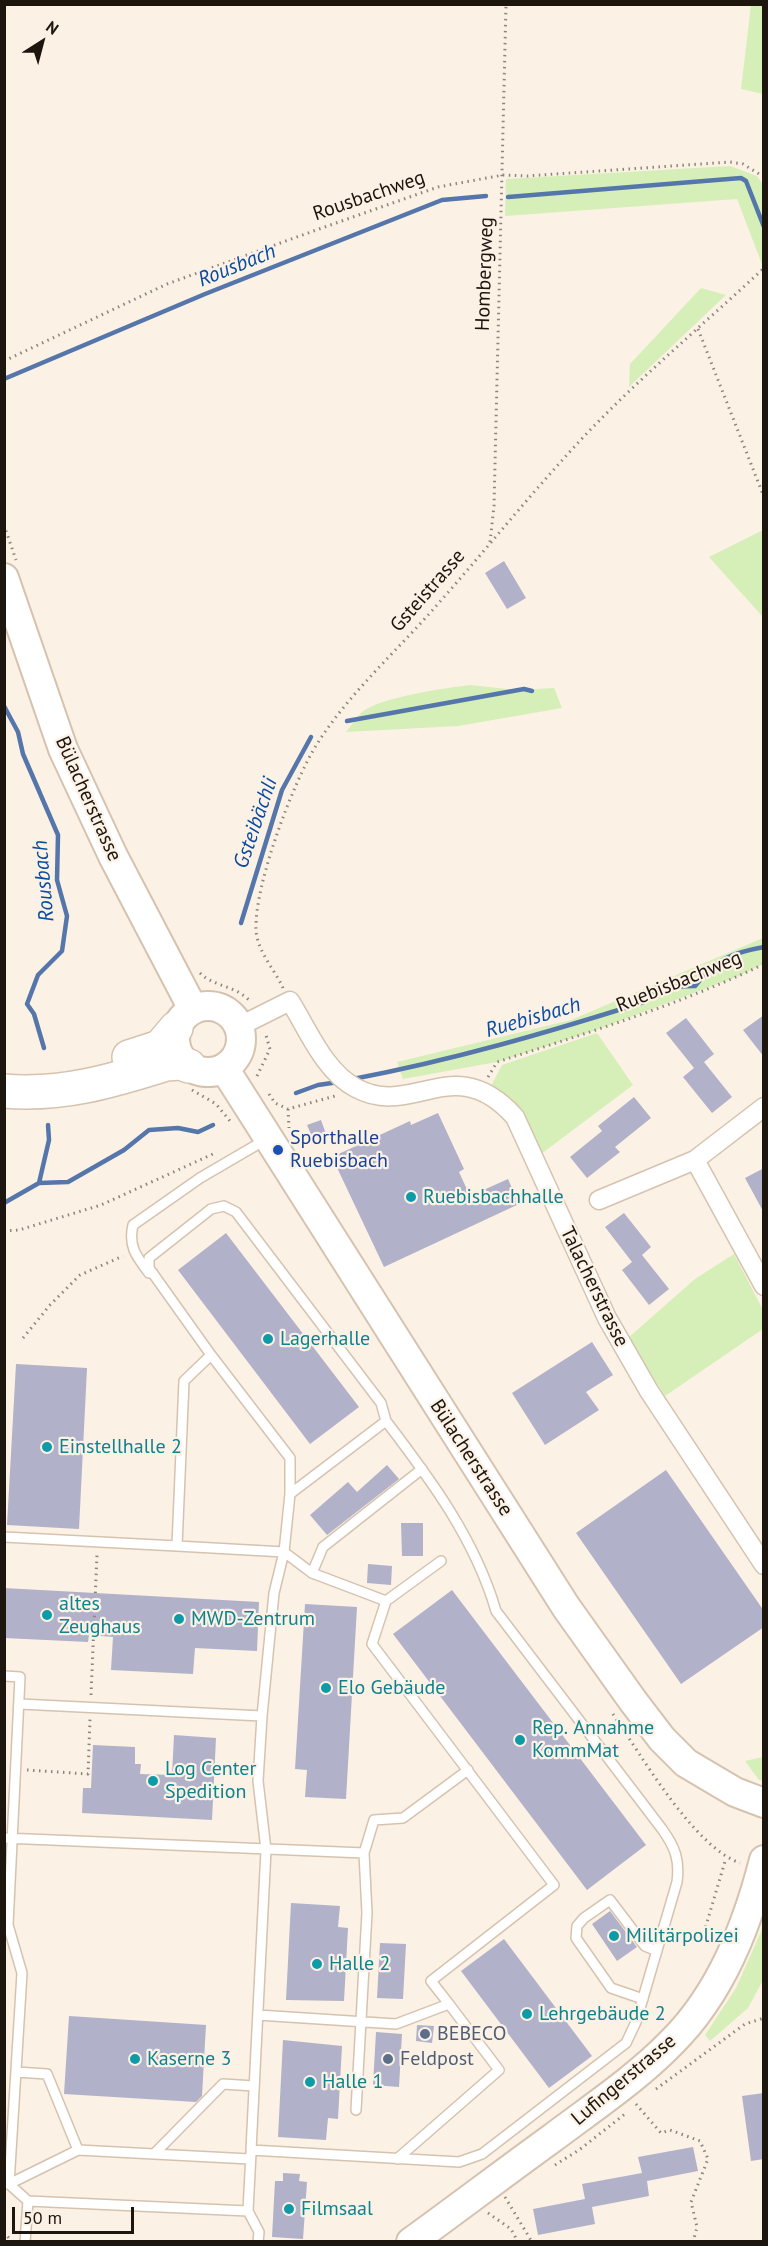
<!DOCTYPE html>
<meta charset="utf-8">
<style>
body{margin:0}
#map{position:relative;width:768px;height:2246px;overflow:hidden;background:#fcf1e5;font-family:"PT Sans",sans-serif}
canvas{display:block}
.frame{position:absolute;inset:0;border:6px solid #1c160f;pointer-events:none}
.north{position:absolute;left:12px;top:12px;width:60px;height:60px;-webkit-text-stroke:4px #fcf1e5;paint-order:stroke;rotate:36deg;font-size:16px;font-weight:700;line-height:24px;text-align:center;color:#1c160f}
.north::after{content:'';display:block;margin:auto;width:21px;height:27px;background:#1c160f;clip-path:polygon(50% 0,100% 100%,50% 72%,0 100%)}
.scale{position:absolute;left:12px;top:2207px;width:122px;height:27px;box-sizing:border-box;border:3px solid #1c160f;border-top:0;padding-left:8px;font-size:18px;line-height:21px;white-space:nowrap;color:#1c160f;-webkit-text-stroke:4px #fcf1e5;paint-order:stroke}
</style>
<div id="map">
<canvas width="768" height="2246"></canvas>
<div class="frame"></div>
<div class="north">N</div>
<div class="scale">50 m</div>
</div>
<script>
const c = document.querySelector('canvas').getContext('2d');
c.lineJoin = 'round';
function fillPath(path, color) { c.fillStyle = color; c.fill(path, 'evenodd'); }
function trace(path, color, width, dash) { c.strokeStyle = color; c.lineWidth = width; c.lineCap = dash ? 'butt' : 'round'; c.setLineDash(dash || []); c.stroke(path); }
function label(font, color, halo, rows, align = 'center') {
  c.font = font + ' "PT Sans",sans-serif'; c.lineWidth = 4.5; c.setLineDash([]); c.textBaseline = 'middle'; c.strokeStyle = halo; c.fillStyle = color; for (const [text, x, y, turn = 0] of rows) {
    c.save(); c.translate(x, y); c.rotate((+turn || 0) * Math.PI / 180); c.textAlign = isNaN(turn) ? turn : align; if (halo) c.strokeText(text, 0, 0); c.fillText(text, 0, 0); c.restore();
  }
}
fillPath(new Path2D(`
 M 751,5 L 763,5 L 763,94 L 741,89 Z
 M 730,166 L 757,176 L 763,185 L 763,267 L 737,199 L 505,216 L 506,179 Z
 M 701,288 L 726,295 L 629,387 L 630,364 Z
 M 763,530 L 763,617 L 709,557 Z
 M 470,685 L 517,690 L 554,688 L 562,708 L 458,726 L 346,732 C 351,726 356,718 361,713 C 379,697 446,688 470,685 Z
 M 763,938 L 763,964 L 739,976 L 596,1030 L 497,1062 L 403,1079 L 397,1062 L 571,1020 Z
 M 597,1033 L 633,1085 L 541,1154 C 528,1127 517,1103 491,1086 L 502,1065 Z
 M 734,1254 L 763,1310 L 763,1329 L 665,1396 L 628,1338 L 695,1279 Z
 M 763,1757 L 764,1757 L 763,1781 L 759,1780 L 745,1761 Z
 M 763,1927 L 763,1980 L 748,2008 L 710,2041 L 705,2035 L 736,1988 Z`), '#d6efb8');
trace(new Path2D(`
 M 508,197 L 741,178 L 746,181 L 764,227
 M 4,379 L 205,294 L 442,200 L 486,196
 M 4,706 L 18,732 L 23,754 L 58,835 L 57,880 L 67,916 L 62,951 L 38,975 L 27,1004 L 34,1014 L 44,1048
 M 347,721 L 524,689 L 532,691
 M 241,923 L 282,790 L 311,737
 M 353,1079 C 453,1060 546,1033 644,1002 L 657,987 L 695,986 C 716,959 731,953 764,947
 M 296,1093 L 318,1085 L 339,1082
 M 39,1183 L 49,1140 L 48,1125
 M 4,1203 L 39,1183 L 68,1182 L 124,1150 L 149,1130 L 178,1128 L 198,1132 L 213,1125`), '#5576aa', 4.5);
fillPath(new Path2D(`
 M 504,561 L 526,598 L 507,609 L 485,573 Z
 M 764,1015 L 764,1057 L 743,1030 Z
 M 686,1018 L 714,1054 L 704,1062 L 732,1097 L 712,1113 L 683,1077 L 694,1068 L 666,1033 Z
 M 634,1097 L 651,1118 L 615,1147 L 620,1152 L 587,1178 L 570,1157 L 602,1131 L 598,1126 Z
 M 438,1113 L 464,1169 L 459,1172 L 470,1196 L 508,1179 L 519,1204 L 384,1267 L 332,1157 L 410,1121 L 411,1125 Z
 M 321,1120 L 326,1134 L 313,1139 L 307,1125 Z
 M 764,1168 L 764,1213 L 745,1178 Z
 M 624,1213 L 651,1247 L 642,1255 L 669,1289 L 649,1305 L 622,1270 L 632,1262 L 605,1227 Z
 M 226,1233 L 359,1407 L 310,1444 L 178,1270 Z
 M 592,1342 L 613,1375 L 586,1392 L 599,1410 L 545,1445 L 512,1393 Z
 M 16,1364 L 87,1368 L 79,1529 L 7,1525 Z
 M 387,1465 L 399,1479 L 327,1535 L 310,1515 L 348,1482 L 357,1492 Z
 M 666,1470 L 764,1611 L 764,1627 L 681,1684 L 576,1533 Z
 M 401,1523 L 423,1523 L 423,1556 L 402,1556 Z
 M 368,1564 L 392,1566 L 391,1585 L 367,1583 Z
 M 4,1588 L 259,1602 L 257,1651 L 195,1648 L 193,1674 L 111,1670 L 113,1637 L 89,1635 L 88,1642 L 4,1638 Z
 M 452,1590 L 646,1845 L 587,1890 L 393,1634 Z
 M 305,1604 L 357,1607 L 346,1799 L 305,1797 L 307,1770 L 295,1769 Z
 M 174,1735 L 216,1738 L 212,1820 L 82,1813 L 83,1788 L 91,1788 L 93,1745 L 135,1747 L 135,1764 L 141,1764 L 140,1774 L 172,1775 Z
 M 291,1903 L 340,1906 L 338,1927 L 348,1928 L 344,2001 L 286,2000 Z
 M 610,1911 L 637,1947 L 617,1961 L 592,1924 Z
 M 504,1939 L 592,2056 L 549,2088 L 461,1971 Z
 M 380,1943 L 406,1944 L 403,1999 L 377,1998 Z
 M 69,2016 L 206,2025 L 202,2096 L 196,2102 L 64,2094 Z
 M 417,2025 L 434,2026 L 432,2043 L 416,2041 Z
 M 376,2032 L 402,2034 L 399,2087 L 373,2085 Z
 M 283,2040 L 342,2046 L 338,2119 L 328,2118 L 326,2140 L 278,2137 Z
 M 764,2093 L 764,2159 L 751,2161 L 742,2096 Z
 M 693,2147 L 698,2171 L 647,2181 L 649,2196 L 592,2207 L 595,2224 L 538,2235 L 533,2209 L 585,2199 L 582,2184 L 642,2173 L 638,2157 Z
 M 283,2173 L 300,2174 L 299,2181 L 307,2182 L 303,2239 L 272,2237 L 275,2181 L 283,2181 Z`), '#b1b1c9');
const service = new Path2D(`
 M 149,1273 C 136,1256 128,1246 133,1225 L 200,1178 L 265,1140
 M 290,1494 L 386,1421 L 381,1403 L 236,1212 L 224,1206 L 211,1209 L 149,1258 L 149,1268 L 211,1355 L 290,1458 L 290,1494 L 284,1552 L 274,1593 L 262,1716 L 258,1781 L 266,1850 L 251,2150 L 459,2162 L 482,2154 L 626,2043 L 636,2022 L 677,1882 C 680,1860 675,1847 662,1829 L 496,1611 C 475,1539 431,1480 386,1421
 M 4,1537 L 177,1546 L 184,1381 L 211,1355
 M 177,1546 L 284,1552 L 312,1573 L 386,1601 L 441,1561
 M 312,1573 L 323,1547 L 422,1469
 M 4,1676 L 20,1677 L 8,1925 L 22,1973 L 9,2184
 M 20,1704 L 262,1716
 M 4,1838 L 364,1853
 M 643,1999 L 611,1988 L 576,1938 L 577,1926 L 584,1918 L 610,1900 L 645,1946 L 657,1951
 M 258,2015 L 396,2024 L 449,2004 L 431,1981 L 554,1885 L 372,1644 L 386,1601
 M 16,2072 L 47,2074 L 78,2150
 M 356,2110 L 367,1913 L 364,1853 L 374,1820 L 403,1818 L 468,1770
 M 251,2153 L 248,2211 L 259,2232 L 258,2242
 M 154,2154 L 223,2084 L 254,2086
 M 397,2159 L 499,2070 L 449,2004
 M 4,2184 L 9,2184 L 28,2201 L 248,2211
 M 9,2184 L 78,2150 L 250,2159
 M 25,2242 L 28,2201`);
const minor = new Path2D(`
 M 238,1027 L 290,1001 C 308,1030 325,1072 356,1088 C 413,1119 454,1049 515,1117 L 607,1318 L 649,1391 L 764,1565
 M 695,1160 L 764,1286
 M 599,1200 L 695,1160 L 764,1107`);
const primary = new Path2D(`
 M 4,578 L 63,749 L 113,856 L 193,1009
 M175 1039a33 33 0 1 1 66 0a33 33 0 1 1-66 0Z
 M 224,1068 L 566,1607 L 633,1701 L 662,1739 L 686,1763 L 735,1792 L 764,1803
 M 411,2242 C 458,2208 504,2173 551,2139 C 592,2108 636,2079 672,2042 C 721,1993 747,1926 764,1860`);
const motorway = new Path2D(`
 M 129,1057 L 160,1047 L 176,1028
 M 4,1091 C 62,1096 112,1081 166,1064 L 180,1063 L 189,1066`);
trace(service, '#d5c3af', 12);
trace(minor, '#d5c3af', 21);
trace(primary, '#d5c3af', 32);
trace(motorway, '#d5c3af', 36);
trace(new Path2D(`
 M 698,329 L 764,497
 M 4,361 L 167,284 L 319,229 L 438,187 L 503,175 L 527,176 L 730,162 L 743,164 L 764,177
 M 4,525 L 16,560
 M 490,542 L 494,506 L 506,4
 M 200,973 C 214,987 234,985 249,1000
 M 283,988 C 275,970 257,951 256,930 C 254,886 293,782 317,744 C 350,692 397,651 437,605 C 484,552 528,497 576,445 C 634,382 701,327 764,268
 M 257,1076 L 270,1049 L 265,1032
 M 488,1077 L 497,1062 C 587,1033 679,1005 764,964
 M 192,1090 L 216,1104 L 230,1121
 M 269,1094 L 275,1103 L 288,1109 L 335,1096
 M 288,1109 L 289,1128
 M 4,1231 L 19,1230 L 101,1205 L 213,1154
 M 23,1338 L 50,1305 L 80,1275 L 123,1256
 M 91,1695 L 97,1554
 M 613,1714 C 641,1755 694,1847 740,1863
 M 27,1770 L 88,1774 L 90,1719
 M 711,1939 L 703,1936 L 726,1858
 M 656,2089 L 745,2024 L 764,2018
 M 636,2104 L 661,2133 L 670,2130 L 700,2141 L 708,2159 L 691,2202 L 697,2227 L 693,2242
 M 555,2165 L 579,2150 L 625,2114
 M 505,2197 L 532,2242
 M 488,2213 L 511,2229 L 518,2242
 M 4,2232 L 12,2242`), '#8d857b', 3, [1.5, 4.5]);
trace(service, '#fff', 9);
trace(minor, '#fff', 18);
trace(primary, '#fff', 28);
trace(motorway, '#fff', 33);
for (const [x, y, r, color] of [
 [278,1150,6,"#1a4fb4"],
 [411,1197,6,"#0f9aa8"],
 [268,1339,6,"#0f9aa8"],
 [47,1447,6,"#0f9aa8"],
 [47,1615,6,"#0f9aa8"],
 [179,1619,6,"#0f9aa8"],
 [326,1688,6,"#0f9aa8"],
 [520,1740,6,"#0f9aa8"],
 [153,1781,6,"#0f9aa8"],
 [614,1936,6,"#0f9aa8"],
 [317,1964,6,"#0f9aa8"],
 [527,2014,6,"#0f9aa8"],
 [425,2034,6,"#5c6f8a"],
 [135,2059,6,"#0f9aa8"],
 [388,2059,6,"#5c6f8a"],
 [310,2082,6,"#0f9aa8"],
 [289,2209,6,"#0f9aa8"]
]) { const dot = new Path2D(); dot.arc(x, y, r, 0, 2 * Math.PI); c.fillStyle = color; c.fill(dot); trace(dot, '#fcf1e5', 2); }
label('20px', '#1c160f', '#fcf1e5', [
 ["Rousbachweg",369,196,-19],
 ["Hombergweg",485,274,-88],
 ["Gsteistrasse",428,591,-49],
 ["Bülacherstrasse",88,799,66],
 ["Ruebisbachweg",679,982,-22],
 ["Talacherstrasse",594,1287,64],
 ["Bülacherstrasse",471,1458,57],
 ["Lufingerstrasse",624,2080,-40]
]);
label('20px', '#164399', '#fcf1e5', [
 ["Sporthalle",290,1138],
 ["Ruebisbach",290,1161]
], 'left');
label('20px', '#0d838f', '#fcf1e5', [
 ["Ruebisbachhalle",423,1197],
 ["Lagerhalle",280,1339],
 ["Einstellhalle 2",59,1447],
 ["altes",59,1604],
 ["Zeughaus",59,1627],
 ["MWD-Zentrum",191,1619],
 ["Elo Gebäude",338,1688],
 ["Rep. Annahme",532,1728],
 ["KommMat",532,1751],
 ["Log Center",165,1769],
 ["Spedition",165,1792],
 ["Militärpolizei",626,1936],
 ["Halle 2",329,1964],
 ["Lehrgebäude 2",539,2014],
 ["Kaserne 3",147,2059],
 ["Halle 1",322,2082],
 ["Filmsaal",301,2209]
], 'left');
label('20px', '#4e5e75', '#fcf1e5', [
 ["BEBECO",437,2034],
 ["Feldpost",400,2059]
], 'left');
label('italic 21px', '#084ba3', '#fcf1e5', [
 ["Rousbach",237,266,-22],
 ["Gsteibächli",256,823,-71],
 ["Rousbach",44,881,-95],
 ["Ruebisbach",533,1018,-16]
]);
</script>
